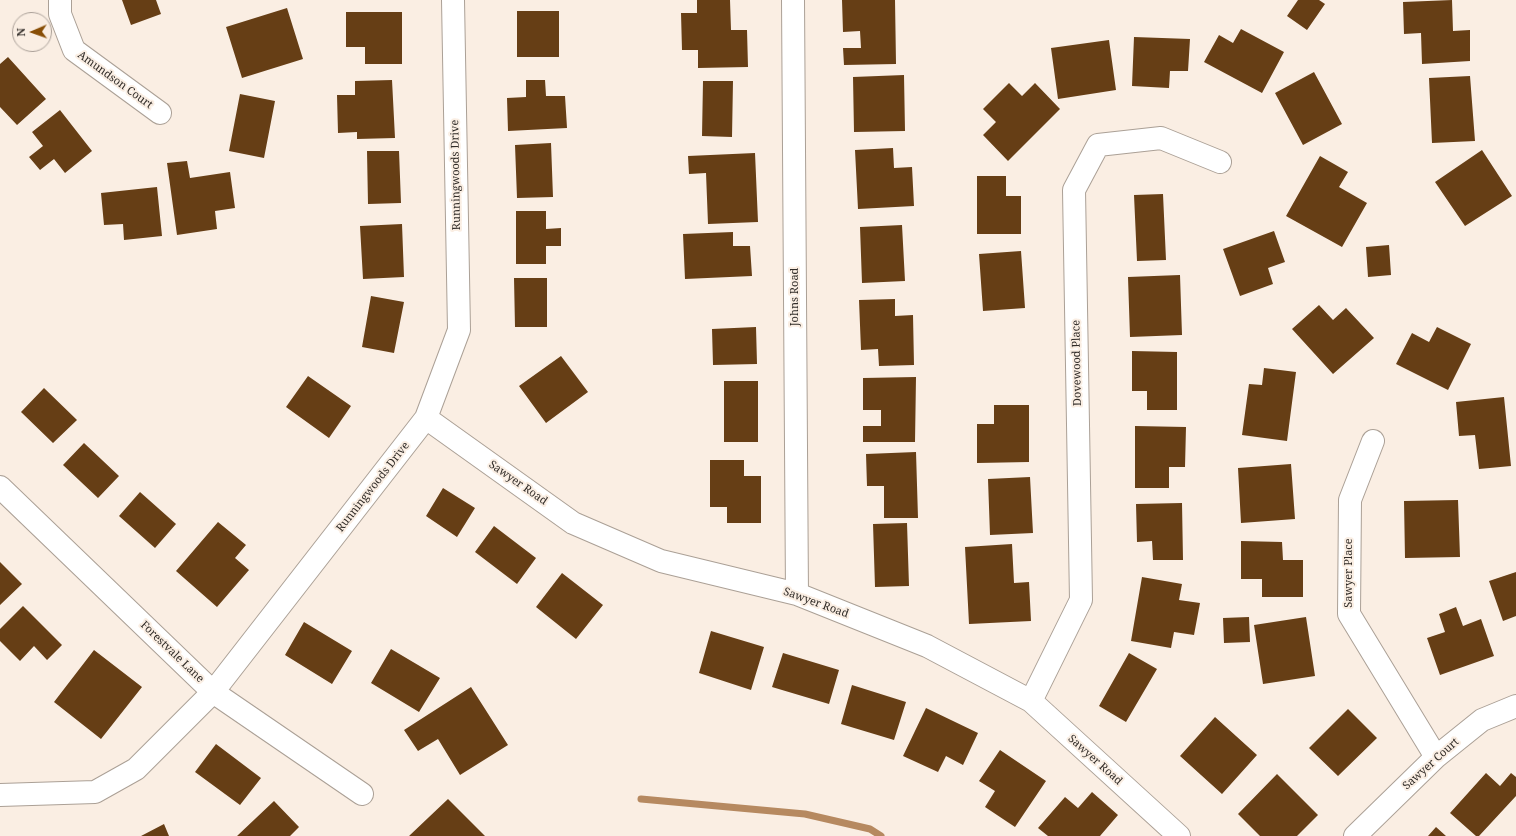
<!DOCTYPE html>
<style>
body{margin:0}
#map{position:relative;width:1516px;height:836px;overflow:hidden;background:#faeee3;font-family:"Noto Serif",serif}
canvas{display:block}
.north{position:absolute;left:12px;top:12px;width:40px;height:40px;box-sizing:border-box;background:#faeee3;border:1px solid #aaa098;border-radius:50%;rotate:268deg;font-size:11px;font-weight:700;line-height:16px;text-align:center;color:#312c28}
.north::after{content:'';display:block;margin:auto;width:14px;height:18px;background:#884e06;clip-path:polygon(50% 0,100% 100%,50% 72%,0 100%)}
</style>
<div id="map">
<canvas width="1516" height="836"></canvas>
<div class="north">N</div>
</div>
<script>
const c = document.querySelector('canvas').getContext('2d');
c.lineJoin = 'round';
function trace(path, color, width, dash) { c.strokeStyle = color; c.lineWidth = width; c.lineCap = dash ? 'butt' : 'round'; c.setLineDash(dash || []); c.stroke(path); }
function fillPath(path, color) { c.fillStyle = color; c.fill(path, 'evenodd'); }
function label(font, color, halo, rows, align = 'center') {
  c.font = font + ' "Noto Serif",serif'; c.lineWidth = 4; c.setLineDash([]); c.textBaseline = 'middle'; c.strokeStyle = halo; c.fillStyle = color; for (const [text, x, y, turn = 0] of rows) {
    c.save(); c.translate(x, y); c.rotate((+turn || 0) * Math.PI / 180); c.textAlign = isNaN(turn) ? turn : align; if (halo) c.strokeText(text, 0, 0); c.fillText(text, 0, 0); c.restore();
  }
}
trace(new Path2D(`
 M 641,799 L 805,814 L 870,829 L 881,836`), '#b68960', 7);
fillPath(new Path2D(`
 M 122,0 L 156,0 L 161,14 L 131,25 Z
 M 697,0 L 730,0 L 731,30 L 747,30 L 748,67 L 698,68 L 698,50 L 682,50 L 681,13 L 697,13 Z
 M 842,0 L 895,0 L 896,64 L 844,65 L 843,48 L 861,48 L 860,31 L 843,32 Z
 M 1298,0 L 1319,0 L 1325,4 L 1307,30 L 1287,16 Z
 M 1452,0 L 1453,31 L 1470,30 L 1470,61 L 1422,64 L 1421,33 L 1404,34 L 1403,2 Z
 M 287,8 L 303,59 L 242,78 L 226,27 Z
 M 517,11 L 559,11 L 559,57 L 517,57 Z
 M 346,12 L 402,12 L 402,64 L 365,64 L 365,47 L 346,47 Z
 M 1241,29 L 1284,52 L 1262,93 L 1204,62 L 1219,35 L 1233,43 Z
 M 1134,37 L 1190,39 L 1188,71 L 1170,71 L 1169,88 L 1132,86 Z
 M 1109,40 L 1116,90 L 1058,99 L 1051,48 Z
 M 8,57 L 46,99 L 17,125 L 0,107 L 0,64 Z
 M 1314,72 L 1342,124 L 1303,145 L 1275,93 Z
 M 904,75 L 905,131 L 854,132 L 853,77 Z
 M 1470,76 L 1475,141 L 1432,143 L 1429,78 Z
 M 392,80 L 395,138 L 357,139 L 357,132 L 338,133 L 337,95 L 355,95 L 355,81 Z
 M 526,80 L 545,80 L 546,96 L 565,96 L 567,128 L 508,131 L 507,98 L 526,97 Z
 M 703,81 L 733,81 L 732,137 L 702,136 Z
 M 1009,83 L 1022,96 L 1035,83 L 1060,109 L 1008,161 L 983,135 L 996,122 L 983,109 Z
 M 240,94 L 275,101 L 264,158 L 229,151 Z
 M 60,110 L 92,151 L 65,173 L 54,159 L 40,170 L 29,157 L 43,146 L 32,132 Z
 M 551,143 L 553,197 L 517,198 L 515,145 Z
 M 893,148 L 894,168 L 912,167 L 914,206 L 858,209 L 855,150 Z
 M 1482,150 L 1512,196 L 1465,226 L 1435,182 Z
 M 367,151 L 399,151 L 401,203 L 368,204 Z
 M 755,153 L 758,222 L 708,224 L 706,173 L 689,174 L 688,156 Z
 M 1320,156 L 1348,172 L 1339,187 L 1367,203 L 1342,247 L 1286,216 Z
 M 187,161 L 190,178 L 230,172 L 235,208 L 215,211 L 217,229 L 177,235 L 167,163 Z
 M 977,176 L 1006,176 L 1006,196 L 1021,196 L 1021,234 L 977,234 Z
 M 157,187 L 162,236 L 124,240 L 123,224 L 104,225 L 101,193 Z
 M 1163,194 L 1166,260 L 1137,261 L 1134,195 Z
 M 516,211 L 546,211 L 546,229 L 561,228 L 561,246 L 546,246 L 546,264 L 516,264 Z
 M 402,224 L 404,277 L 363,279 L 360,226 Z
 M 902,225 L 905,281 L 862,283 L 860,227 Z
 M 1274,231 L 1285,262 L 1268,268 L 1273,284 L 1240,296 L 1223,249 Z
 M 733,232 L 733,246 L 750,246 L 752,276 L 685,279 L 683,234 Z
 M 1389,245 L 1391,275 L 1368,277 L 1366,247 Z
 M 1021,251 L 1025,308 L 983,311 L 979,254 Z
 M 1180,275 L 1182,335 L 1130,337 L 1128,277 Z
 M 514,278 L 547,278 L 547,327 L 515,327 Z
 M 371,296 L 404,302 L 394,353 L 362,347 Z
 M 895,299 L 895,316 L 913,315 L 914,365 L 879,366 L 878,349 L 861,350 L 859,300 Z
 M 1319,305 L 1333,320 L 1346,308 L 1374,338 L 1333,374 L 1292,329 Z
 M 756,327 L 757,364 L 713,365 L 712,329 Z
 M 1437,327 L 1471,344 L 1448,390 L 1396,364 L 1412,333 L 1429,342 Z
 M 1132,351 L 1177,352 L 1177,410 L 1147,410 L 1147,391 L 1132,391 Z
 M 561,356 L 588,392 L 546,423 L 519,386 Z
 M 1264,368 L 1296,372 L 1287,441 L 1242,435 L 1249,384 L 1262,385 Z
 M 308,376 L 351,406 L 329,438 L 286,407 Z
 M 916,377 L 915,442 L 863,442 L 863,426 L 881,426 L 881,410 L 863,410 L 863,378 Z
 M 724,381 L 758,381 L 758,442 L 724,442 Z
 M 44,388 L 77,420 L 53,443 L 21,412 Z
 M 1504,397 L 1511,466 L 1479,469 L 1475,435 L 1459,436 L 1456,402 Z
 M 994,405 L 1029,405 L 1029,462 L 977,463 L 977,424 L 994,424 Z
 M 1135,426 L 1186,427 L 1185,467 L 1169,467 L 1169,488 L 1135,488 Z
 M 84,443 L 119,476 L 98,498 L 63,465 Z
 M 916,452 L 918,518 L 884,518 L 884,486 L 867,486 L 866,454 Z
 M 710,460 L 744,460 L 744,476 L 761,476 L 761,523 L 727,523 L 727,507 L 710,507 Z
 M 1291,464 L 1295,519 L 1241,523 L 1238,468 Z
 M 1030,477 L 1033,533 L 990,535 L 988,479 Z
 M 443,488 L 475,508 L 457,537 L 426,516 Z
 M 140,492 L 176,524 L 155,548 L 119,516 Z
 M 1458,500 L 1460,557 L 1405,558 L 1404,501 Z
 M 1182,503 L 1183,560 L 1153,560 L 1152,541 L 1137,542 L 1136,504 Z
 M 218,522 L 246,545 L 235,558 L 249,570 L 217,607 L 176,571 Z
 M 907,523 L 909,586 L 875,587 L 873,524 Z
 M 494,526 L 536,558 L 517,584 L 475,552 Z
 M 1241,541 L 1282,542 L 1283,560 L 1303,560 L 1303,597 L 1262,597 L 1262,579 L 1241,579 Z
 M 1012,544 L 1014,583 L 1029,582 L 1031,621 L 969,624 L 965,547 Z
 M 0,562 L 22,584 L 0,605 Z
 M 1516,572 L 1516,616 L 1503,621 L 1489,581 Z
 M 562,573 L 603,605 L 576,639 L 536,607 Z
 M 1142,577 L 1182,584 L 1179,600 L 1200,603 L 1194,635 L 1174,632 L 1171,648 L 1131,641 Z
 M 23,606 L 62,645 L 47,660 L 34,646 L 20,661 L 0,641 L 0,629 Z
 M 1456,607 L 1463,626 L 1481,619 L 1494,656 L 1440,675 L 1427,638 L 1445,632 L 1439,614 Z
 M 1249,617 L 1250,642 L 1224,643 L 1223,618 Z
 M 1306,617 L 1315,676 L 1263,684 L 1254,625 Z
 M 304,622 L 352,651 L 332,684 L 285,655 Z
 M 711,631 L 764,647 L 751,690 L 699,673 Z
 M 391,649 L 440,678 L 419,712 L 371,683 Z
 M 94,650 L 142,687 L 101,739 L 54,702 Z
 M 783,653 L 839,670 L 829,704 L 772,687 Z
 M 1129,653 L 1157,669 L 1126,722 L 1099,706 Z
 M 852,685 L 906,702 L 894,740 L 841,724 Z
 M 471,687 L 508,745 L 460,775 L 438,739 L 418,751 L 404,730 Z
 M 926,708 L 978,733 L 963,765 L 946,756 L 938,772 L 903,756 Z
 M 1348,709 L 1377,738 L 1338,776 L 1309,748 Z
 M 1215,717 L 1257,755 L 1222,794 L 1180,756 Z
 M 216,744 L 261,778 L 240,805 L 195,772 Z
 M 1000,750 L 1046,781 L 1015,827 L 985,807 L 995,791 L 979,781 Z
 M 1486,773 L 1500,786 L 1511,773 L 1516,777 L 1516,796 L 1479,836 L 1476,836 L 1450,813 Z
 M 1277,774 L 1318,815 L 1297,836 L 1260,836 L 1238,814 Z
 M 1092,792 L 1118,815 L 1100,836 L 1048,836 L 1038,828 L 1065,797 L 1078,808 Z
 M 448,799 L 485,836 L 409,836 Z
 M 274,801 L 299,827 L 290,836 L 237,836 Z
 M 164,824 L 169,836 L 141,836 Z
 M 1436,827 L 1446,836 L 1428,836 Z`), '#663e15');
const minor = new Path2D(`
 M 60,0 L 60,14 L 74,50 L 160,113
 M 793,0 L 797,594
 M 426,418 L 573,523 L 661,561 L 797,594 L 927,646 L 1031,701 L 1179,836
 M 1373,441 L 1350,500 L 1349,614 L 1436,757
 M 0,487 L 213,692 L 362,794
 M 1031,701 L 1081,600 L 1074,190 L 1098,145 L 1161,138 L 1220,162
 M 0,795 L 95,792 L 136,769 L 213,692 L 426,418 L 459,330 L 453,0
 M 1355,836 L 1436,757 L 1482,720 L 1516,706`);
trace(minor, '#aba096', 24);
trace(minor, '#fff', 22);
label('11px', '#312c28', '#faeee3', [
 ["Amundson Court",115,80,36],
 ["Runningwoods Drive",456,175,-91],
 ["Johns Road",795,297,-90],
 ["Dovewood Place",1077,363,-91],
 ["Sawyer Road",518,483,35],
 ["Runningwoods Drive",373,487,-52],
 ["Sawyer Place",1349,573,-90],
 ["Sawyer Road",816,603,20],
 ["Forestvale Lane",172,652,44],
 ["Sawyer Road",1095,760,42],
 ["Sawyer Court",1431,764,-42]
]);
</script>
